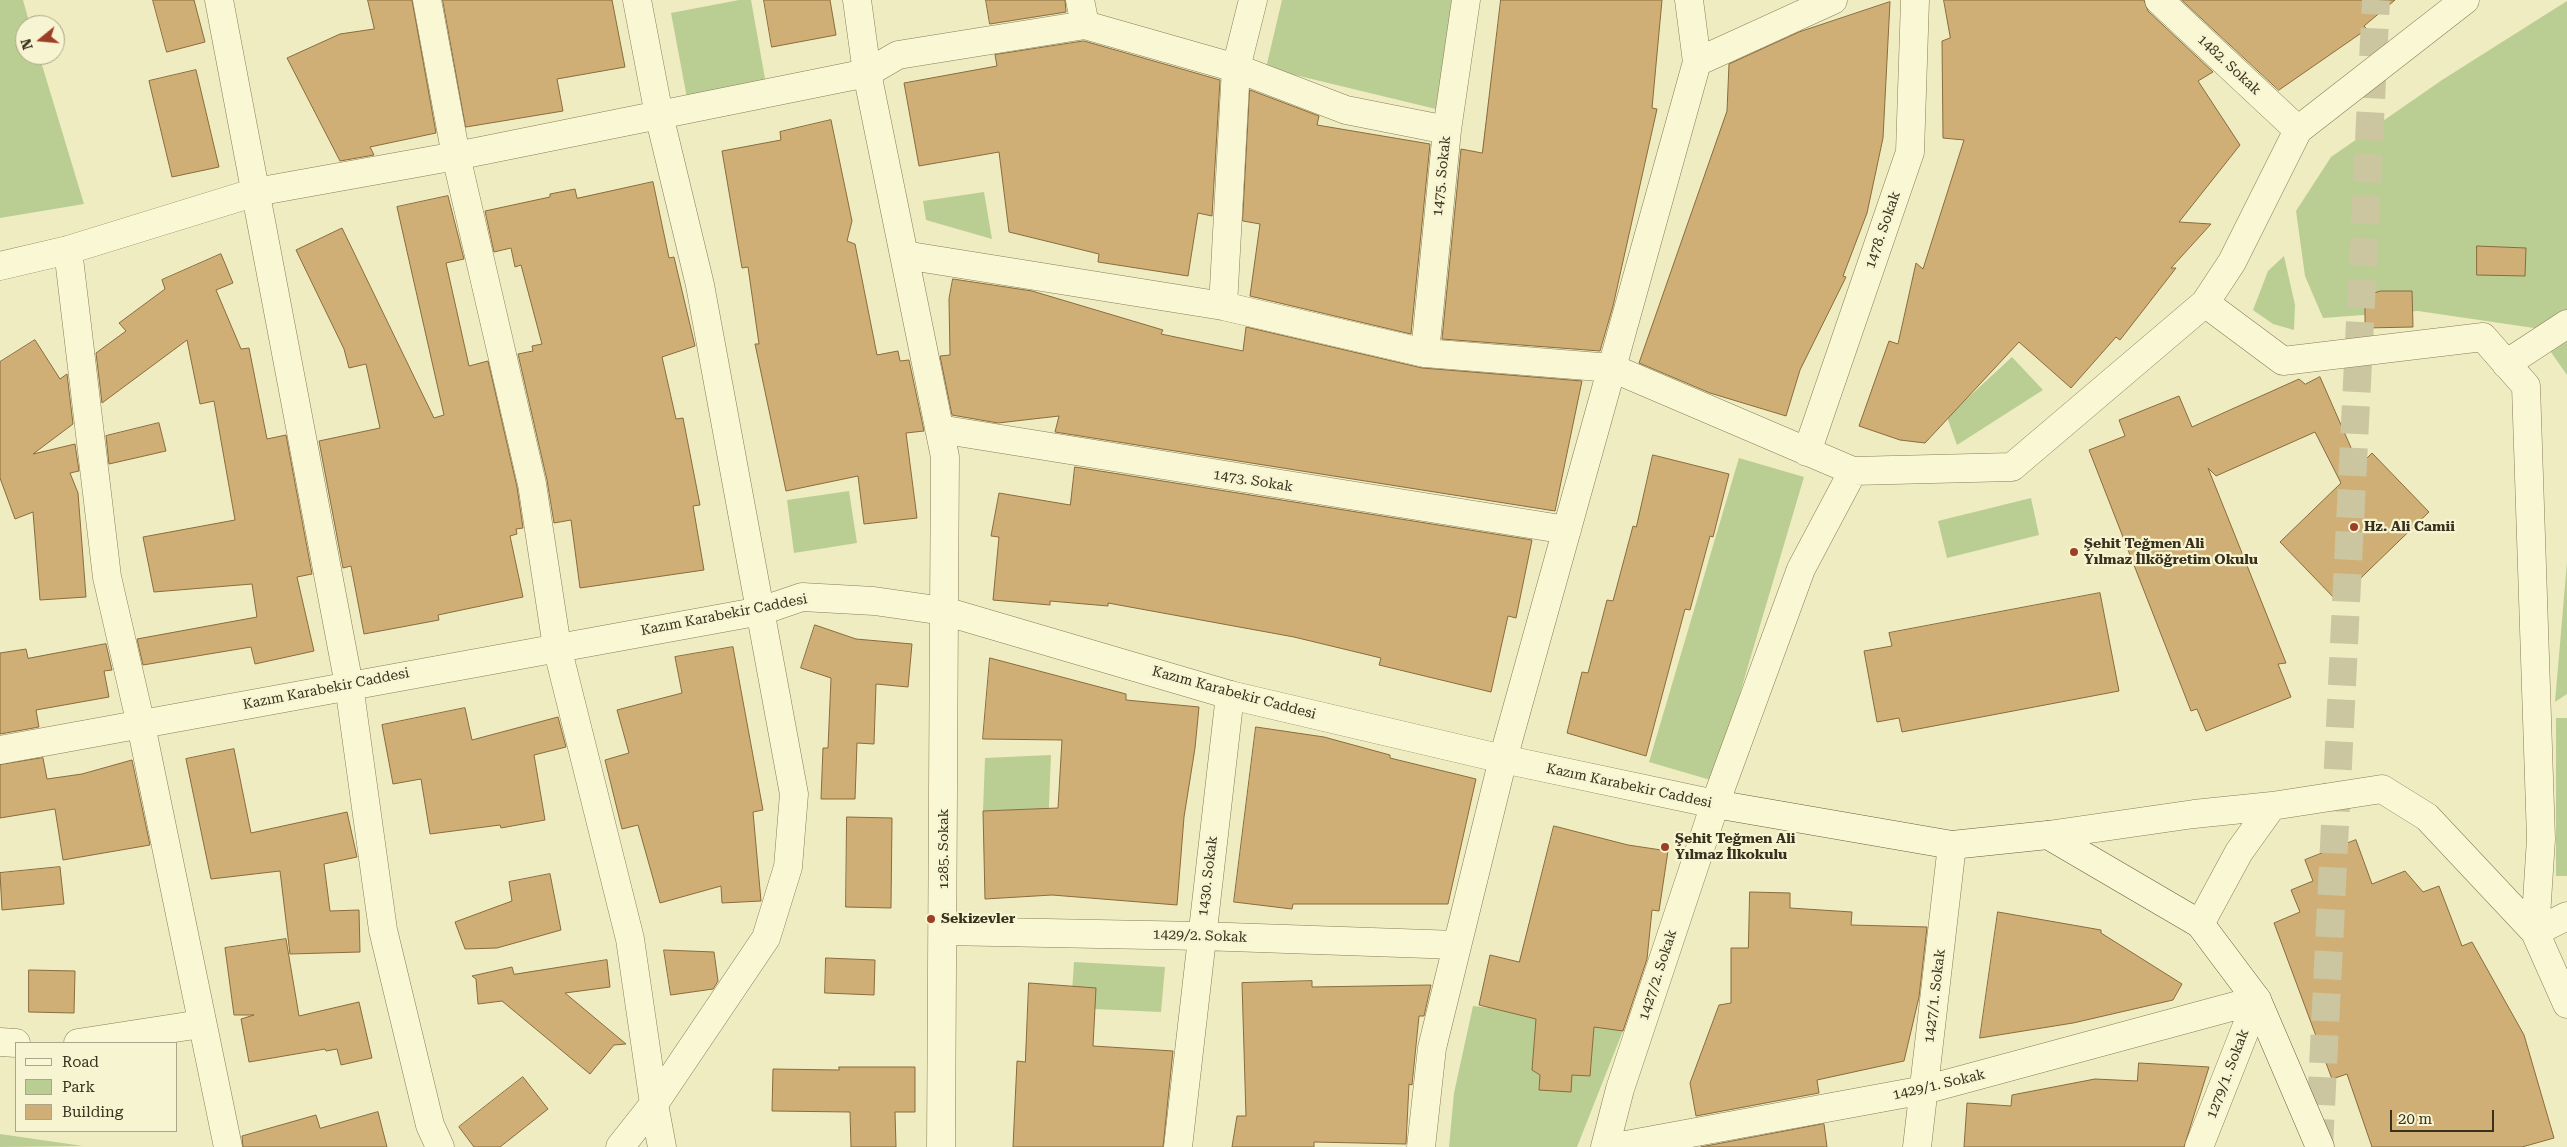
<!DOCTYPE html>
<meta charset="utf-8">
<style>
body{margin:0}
#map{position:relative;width:2567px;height:1147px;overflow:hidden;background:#efecc1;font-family:"Roboto Serif",serif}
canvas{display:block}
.legend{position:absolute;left:15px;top:1042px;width:162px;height:90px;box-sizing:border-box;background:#f7f4d1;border:1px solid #aba689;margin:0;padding:6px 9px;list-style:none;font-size:15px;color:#39301d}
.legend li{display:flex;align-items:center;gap:10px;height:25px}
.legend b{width:25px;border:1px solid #aba689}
.north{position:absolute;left:15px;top:15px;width:50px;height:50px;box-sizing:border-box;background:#f7f4d1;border:1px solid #aba689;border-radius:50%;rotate:253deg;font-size:14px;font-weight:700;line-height:20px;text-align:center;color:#39301d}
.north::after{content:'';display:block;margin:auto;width:18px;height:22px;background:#9b3f26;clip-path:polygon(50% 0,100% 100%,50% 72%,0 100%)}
.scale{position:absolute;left:2390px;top:1110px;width:104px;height:22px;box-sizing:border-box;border:2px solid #39301d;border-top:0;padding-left:6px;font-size:15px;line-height:18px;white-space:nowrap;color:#39301d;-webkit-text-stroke:4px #f7f4d1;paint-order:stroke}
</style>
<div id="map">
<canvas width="2567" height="1147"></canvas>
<ul class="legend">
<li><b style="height:6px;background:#faf7d4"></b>Road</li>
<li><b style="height:14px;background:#bace94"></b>Park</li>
<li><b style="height:14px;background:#cfaf75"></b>Building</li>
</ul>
<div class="north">N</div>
<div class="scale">20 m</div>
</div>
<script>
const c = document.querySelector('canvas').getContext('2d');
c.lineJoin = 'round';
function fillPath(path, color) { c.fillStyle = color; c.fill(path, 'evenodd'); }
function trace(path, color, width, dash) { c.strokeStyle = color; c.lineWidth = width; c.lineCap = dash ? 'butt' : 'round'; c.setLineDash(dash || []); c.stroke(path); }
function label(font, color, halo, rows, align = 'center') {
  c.font = font + ' "Roboto Serif",serif'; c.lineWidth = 4.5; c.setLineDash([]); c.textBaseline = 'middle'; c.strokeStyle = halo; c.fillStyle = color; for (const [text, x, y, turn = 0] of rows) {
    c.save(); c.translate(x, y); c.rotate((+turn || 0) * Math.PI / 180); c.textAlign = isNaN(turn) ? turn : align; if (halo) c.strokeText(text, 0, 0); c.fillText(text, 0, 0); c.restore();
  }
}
fillPath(new Path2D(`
 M 0,0 L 23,0 L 30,25 L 25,25 L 25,55 L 39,55 L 84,204 L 0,218 Z
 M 739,0 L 751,0 L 766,84 L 687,98 L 671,13 Z
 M 1282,0 L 1461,0 L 1436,109 L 1266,68 Z
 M 2567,1 L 2567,375 L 2534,328 L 2418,311 L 2323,318 L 2305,276 L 2296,211 L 2331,157 L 2442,80 Z
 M 984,192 L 992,239 L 926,220 L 923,201 Z
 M 2284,256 L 2295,305 L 2294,330 L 2273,324 L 2253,310 L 2268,271 Z
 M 2012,357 L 2043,390 L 1957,445 L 1947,417 Z
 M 1739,458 L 1804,477 L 1714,781 L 1649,762 Z
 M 849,491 L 857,543 L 794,553 L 787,500 Z
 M 2031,498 L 2039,535 L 1947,558 L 1938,521 Z
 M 2567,562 L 2567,694 L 2555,702 Z
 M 2556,718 L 2567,718 L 2567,876 L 2556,876 Z
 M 1051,755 L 1048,830 L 1035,809 L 983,811 L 985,758 Z
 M 1074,962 L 1165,967 L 1161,1012 L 1071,1008 Z
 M 1473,1006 L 1626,1023 L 1577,1147 L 1449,1147 L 1454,1093 Z
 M 0,1134 L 83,1146 L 0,1147 Z`), '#bace94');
const building = new Path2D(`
 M 153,0 L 194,0 L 205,42 L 167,52 Z
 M 368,0 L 412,0 L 436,133 L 370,147 L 374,155 L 340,161 L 287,58 L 340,34 L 374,29 Z
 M 443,0 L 612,0 L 625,67 L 557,79 L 563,111 L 466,127 Z
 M 764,0 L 830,0 L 836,35 L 772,47 Z
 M 986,0 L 1065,0 L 1066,12 L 990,24 Z
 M 1501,0 L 1662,0 L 1652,108 L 1657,109 L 1613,306 L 1600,351 L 1442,339 L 1461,149 L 1482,153 Z
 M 1944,0 L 2144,0 L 2148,11 L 2213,72 L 2198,81 L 2240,145 L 2179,222 L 2211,224 L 2171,268 L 2176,268 L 2120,340 L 2116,337 L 2071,388 L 2019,342 L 1925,443 L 1900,440 L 1859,426 L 1889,341 L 1898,344 L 1916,263 L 1923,269 L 1964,140 L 1943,138 L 1942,41 L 1950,38 Z
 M 2182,0 L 2395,0 L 2364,26 L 2367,29 L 2279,90 Z
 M 1890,2 L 1883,138 L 1867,213 L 1843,276 L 1846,277 L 1800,370 L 1786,416 L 1710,393 L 1639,363 L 1727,111 L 1729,64 L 1799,32 Z
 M 1084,41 L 1220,80 L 1212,216 L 1198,213 L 1188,276 L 1098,262 L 1099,254 L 1009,232 L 999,152 L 919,166 L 904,83 L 997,66 L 995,55 Z
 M 196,70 L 219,167 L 172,177 L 149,81 Z
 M 1250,90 L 1319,116 L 1317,125 L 1430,144 L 1411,334 L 1250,296 L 1260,224 L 1243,221 Z
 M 831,120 L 852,221 L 847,241 L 855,244 L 877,355 L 898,351 L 900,361 L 909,360 L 924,431 L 906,433 L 917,518 L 864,524 L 858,476 L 786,491 L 755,344 L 759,344 L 748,267 L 742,268 L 722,151 L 781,140 L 780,132 Z
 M 653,182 L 669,258 L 674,257 L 695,346 L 662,357 L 676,419 L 683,418 L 700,505 L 693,506 L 704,570 L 580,588 L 571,520 L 554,523 L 547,480 L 518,354 L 533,351 L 532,346 L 542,344 L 521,265 L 515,267 L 511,248 L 494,252 L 485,211 L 550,197 L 550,194 L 575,189 L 577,198 Z
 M 448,196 L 464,259 L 446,263 L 469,366 L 488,361 L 517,487 L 523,528 L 516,529 L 517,534 L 510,536 L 523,597 L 438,615 L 439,620 L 364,634 L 351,566 L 343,568 L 319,441 L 380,428 L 366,364 L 349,368 L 344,349 L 296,250 L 342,228 L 434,418 L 444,415 L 397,207 Z
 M 2477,246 L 2526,248 L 2525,276 L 2477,275 Z
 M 221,254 L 233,283 L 216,290 L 241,349 L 249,348 L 267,439 L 286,435 L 312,574 L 297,577 L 314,651 L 255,664 L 251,647 L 143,665 L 137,639 L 257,617 L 252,584 L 154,592 L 143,537 L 235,520 L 214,401 L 200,404 L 187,340 L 102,403 L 96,353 L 126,331 L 119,323 L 165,289 L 162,280 Z
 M 953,279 L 1032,291 L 1163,330 L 1161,334 L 1243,351 L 1246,327 L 1422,368 L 1582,381 L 1555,511 L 1055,432 L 1059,416 L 998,423 L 952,415 L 940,356 L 950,355 L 949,299 Z
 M 2381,291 L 2412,291 L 2413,327 L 2365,328 L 2365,296 Z
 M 35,340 L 60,379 L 67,374 L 73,424 L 33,454 L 75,444 L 79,471 L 70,473 L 78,493 L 86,597 L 40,600 L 33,512 L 15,519 L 0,478 L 0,362 Z
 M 2320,377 L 2359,466 L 2372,453 L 2429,512 L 2337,601 L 2280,542 L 2341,483 L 2315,432 L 2216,476 L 2208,468 L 2286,663 L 2278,664 L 2291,697 L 2206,731 L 2197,709 L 2191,711 L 2089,450 L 2125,436 L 2119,420 L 2179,396 L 2192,427 L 2299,379 L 2305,384 Z
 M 159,423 L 166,451 L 109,464 L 106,436 Z
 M 1653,455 L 1729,474 L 1713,537 L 1710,536 L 1690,610 L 1685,609 L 1646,756 L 1567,733 L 1582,672 L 1588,673 L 1607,600 L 1613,601 L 1633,526 L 1636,527 Z
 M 1075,467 L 1532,540 L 1516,618 L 1508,616 L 1491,692 L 1379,665 L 1381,658 L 1294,637 L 1108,603 L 1108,606 L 1050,601 L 1050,605 L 993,600 L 999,537 L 991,536 L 999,493 L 1070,505 Z
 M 2100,593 L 2119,691 L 1902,732 L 1899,718 L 1877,722 L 1864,651 L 1892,646 L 1889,633 Z
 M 815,625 L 856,639 L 912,644 L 908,687 L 876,684 L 874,744 L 857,743 L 855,799 L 821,799 L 823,748 L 828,748 L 831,678 L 801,668 Z
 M 106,644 L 112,670 L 104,671 L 109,697 L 36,710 L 39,727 L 0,734 L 0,653 L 26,649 L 28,658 Z
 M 733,647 L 763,810 L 753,812 L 761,901 L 722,903 L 721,886 L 660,903 L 638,825 L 622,829 L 605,760 L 629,753 L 617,710 L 682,693 L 675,657 Z
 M 990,658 L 1126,694 L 1126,700 L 1199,707 L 1195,748 L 1184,817 L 1177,905 L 1052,895 L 985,899 L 983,811 L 1058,808 L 1062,740 L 983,739 Z
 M 465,708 L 472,740 L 558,717 L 566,747 L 534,755 L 545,820 L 501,828 L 500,825 L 430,834 L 421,779 L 393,784 L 382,725 Z
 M 1256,727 L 1324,737 L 1390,755 L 1390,758 L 1476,779 L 1448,904 L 1293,904 L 1292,909 L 1234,902 Z
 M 234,749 L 251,833 L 347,812 L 357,857 L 324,864 L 330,911 L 359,910 L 360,952 L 290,954 L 280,871 L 211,879 L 186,759 Z
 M 43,758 L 47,779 L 82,774 L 132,760 L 150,845 L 63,860 L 55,809 L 0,818 L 0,765 Z
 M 847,817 L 892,818 L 891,908 L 846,907 Z
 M 1554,826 L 1628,845 L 1668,851 L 1659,911 L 1652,910 L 1647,959 L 1623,1031 L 1594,1027 L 1590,1076 L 1572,1075 L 1571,1092 L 1539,1090 L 1540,1075 L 1532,1070 L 1536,1019 L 1479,1005 L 1490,955 L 1519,962 Z
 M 2356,840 L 2372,884 L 2405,871 L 2423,892 L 2439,886 L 2462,946 L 2472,942 L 2524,1035 L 2554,1138 L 2522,1147 L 2372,1147 L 2347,1074 L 2332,1079 L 2274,923 L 2300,912 L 2291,890 L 2313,881 L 2305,860 Z
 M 60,867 L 64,904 L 2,910 L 0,873 Z
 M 550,874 L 561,930 L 497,948 L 465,949 L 455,922 L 512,901 L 509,882 Z
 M 1750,892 L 1790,893 L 1790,908 L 1852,912 L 1851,925 L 1927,927 L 1919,997 L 1904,1061 L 1817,1080 L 1819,1093 L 1696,1116 L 1690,1083 L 1719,1005 L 1731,1003 L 1731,948 L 1748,948 Z
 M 1998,912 L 2101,930 L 2101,933 L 2182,984 L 2173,1000 L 2073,1023 L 1980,1038 Z
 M 286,939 L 299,1016 L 359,1002 L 372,1058 L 341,1065 L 337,1049 L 326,1051 L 325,1049 L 249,1062 L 241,1019 L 254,1015 L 234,1015 L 225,948 Z
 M 664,950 L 714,952 L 718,981 L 713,989 L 671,995 Z
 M 826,958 L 875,960 L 874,995 L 825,993 Z
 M 607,960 L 610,987 L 565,993 L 626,1044 L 614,1045 L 590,1074 L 502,1001 L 478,1004 L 476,979 L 472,976 L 512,967 L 514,974 Z
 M 29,970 L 75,971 L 74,1013 L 29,1012 Z
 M 1312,981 L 1312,987 L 1431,985 L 1424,1016 L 1419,1016 L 1412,1085 L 1409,1084 L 1406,1144 L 1314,1142 L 1314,1147 L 1232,1147 L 1237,1116 L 1246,1116 L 1242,983 Z
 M 1029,983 L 1096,988 L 1093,1046 L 1173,1051 L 1163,1147 L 1013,1147 L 1017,1061 L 1025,1062 Z
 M 2139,1063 L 2209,1067 L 2184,1147 L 1964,1147 L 1967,1103 L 2011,1106 L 2012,1095 L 2095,1079 L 2137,1081 Z
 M 839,1067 L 915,1067 L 915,1112 L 895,1112 L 896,1147 L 851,1147 L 850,1112 L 772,1111 L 773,1069 L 839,1070 Z
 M 523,1077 L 548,1109 L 500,1147 L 474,1147 L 459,1127 Z
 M 378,1112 L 387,1147 L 243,1147 L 242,1136 L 316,1115 L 320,1128 Z
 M 1824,1124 L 1827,1147 L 1701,1147 Z`);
fillPath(building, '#cfaf75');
trace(building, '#896c3d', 1);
trace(new Path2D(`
 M 2319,1147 L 2376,0`), '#cbc6a0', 28, [28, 14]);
const minor = new Path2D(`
 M 219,0 L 349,685 L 383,930 L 430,1125 L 440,1147
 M 427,0 L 456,156 L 532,484 L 557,647 L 630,939 L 654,1104 L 620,1147
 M 637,0 L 659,115 L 700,285 L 794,794 L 788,867 L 766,938 L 654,1104 L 662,1147
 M 1080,0 L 1085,25
 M 2159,0 L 2298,130
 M 1697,62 L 1833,0
 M 68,250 L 107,577 L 141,725 L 228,1147
 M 904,255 L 1223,306 L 1425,353 L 1612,368 L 1853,471
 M 0,266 L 68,250 L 256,192 L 456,156 L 867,73 L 898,55 L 1085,25 L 1236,68 L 1346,110 L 1447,130
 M 2205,303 L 2232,262 L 2298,130 L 2465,0
 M 1223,306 L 1236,68 L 1253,0
 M 1425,353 L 1447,130 L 1466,0
 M 2506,364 L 2567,324
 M 939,429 L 1567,530
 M 1807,452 L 1910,152 L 1915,0
 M 0,750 L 761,611 L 802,597 L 874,601 L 944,611 L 945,457 L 867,73 L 857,0
 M 2048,835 L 2194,814 L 2272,806
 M 2200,924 L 2239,852 L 2272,806 L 2382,789 L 2427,817 L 2535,932 L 2567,916
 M 943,931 L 1201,936 L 1457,945
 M 0,1042 L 16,1043
 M 78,1043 L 201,1024
 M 1178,1147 L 1230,695
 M 1421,1147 L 1432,1048 L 1503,759 L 1697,62 L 1689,0
 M 1605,1147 L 1620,1089 L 1715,804 L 1801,569 L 1853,471 L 2012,467 L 2205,303 L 2283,361 L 2483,337 L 2526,386 L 2541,839 L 2535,932 L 2567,1004
 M 1615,1147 L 1924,1090 L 2257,1000
 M 1917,1147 L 1952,845
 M 2199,1147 L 2257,1000`);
const tertiary = new Path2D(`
 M 941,1147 L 944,611 L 1230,695 L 1503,759 L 1715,804`);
const secondary = new Path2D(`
 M 1715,804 L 1952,845 L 2048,835 L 2200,924 L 2257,1000 L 2320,1147`);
trace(minor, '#897d58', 29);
trace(tertiary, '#897d58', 29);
trace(secondary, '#6b5e3b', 29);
trace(minor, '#faf7d4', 28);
trace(tertiary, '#faf7d4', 28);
trace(secondary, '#faf7d4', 28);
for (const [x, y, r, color] of [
 [2354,527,5,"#9b3f26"],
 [2074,552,5,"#9b3f26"],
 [1665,847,5,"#9b3f26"],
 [931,919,5,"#9b3f26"]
]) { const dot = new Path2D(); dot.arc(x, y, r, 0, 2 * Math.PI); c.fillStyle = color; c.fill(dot); trace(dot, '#f7f4d1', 2); }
label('14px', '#39301d', '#f7f4d1', [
 ["1482. Sokak",2229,65,43],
 ["1475. Sokak",1442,176,-84],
 ["1478. Sokak",1883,230,-71],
 ["1473. Sokak",1253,481,9],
 ["Kazım Karabekir Caddesi",724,615,-11],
 ["Kazım Karabekir Caddesi",326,689,-11],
 ["Kazım Karabekir Caddesi",1234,693,15],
 ["Kazım Karabekir Caddesi",1629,786,12],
 ["1285. Sokak",944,849,-90],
 ["1430. Sokak",1208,876,-83],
 ["1429/2. Sokak",1200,936,2],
 ["1427/2. Sokak",1658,975,-72],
 ["1427/1. Sokak",1935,996,-83],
 ["1279/1. Sokak",2228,1074,-69],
 ["1429/1. Sokak",1939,1085,-13]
]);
label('bold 14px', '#39301d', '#f7f4d1', [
 ["Hz. Ali Camii",2364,527],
 ["Şehit Teğmen Ali",2084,544],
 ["Yılmaz İlköğretim Okulu",2084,560],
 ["Şehit Teğmen Ali",1675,839],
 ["Yılmaz İlkokulu",1675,855],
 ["Sekizevler",941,919]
], 'left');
</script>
